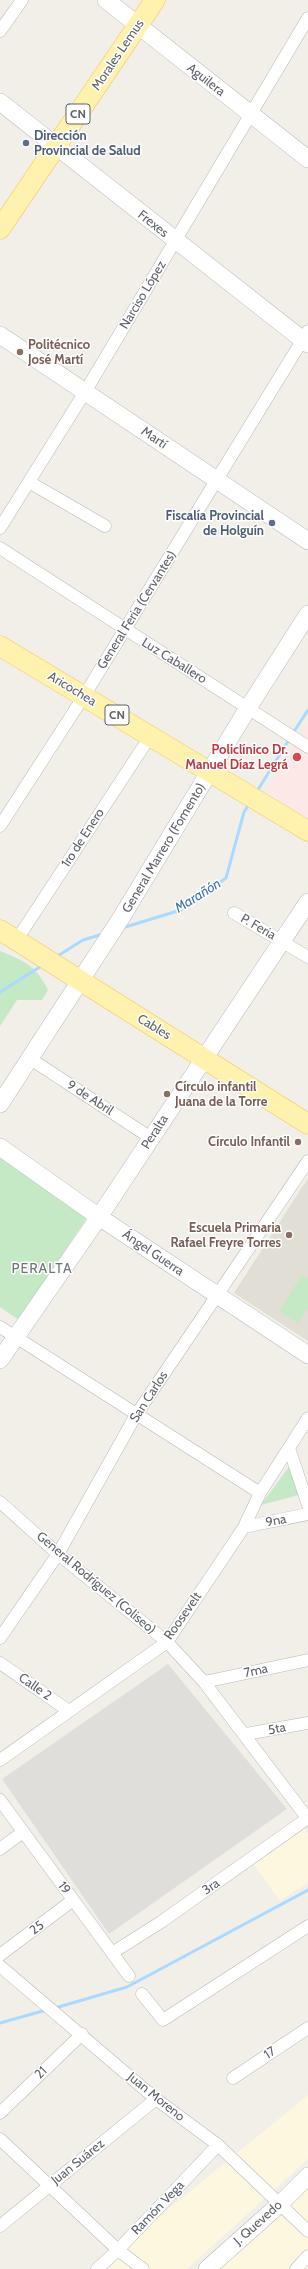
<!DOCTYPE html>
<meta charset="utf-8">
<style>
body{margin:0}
canvas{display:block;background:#f1efe8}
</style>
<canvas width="308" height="2269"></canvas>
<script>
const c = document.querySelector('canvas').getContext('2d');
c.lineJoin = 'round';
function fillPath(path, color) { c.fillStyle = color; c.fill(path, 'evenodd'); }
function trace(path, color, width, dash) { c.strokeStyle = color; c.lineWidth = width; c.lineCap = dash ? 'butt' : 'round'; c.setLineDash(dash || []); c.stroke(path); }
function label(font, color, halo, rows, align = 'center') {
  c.font = font + ' Cabin,sans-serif'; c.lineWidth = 3; c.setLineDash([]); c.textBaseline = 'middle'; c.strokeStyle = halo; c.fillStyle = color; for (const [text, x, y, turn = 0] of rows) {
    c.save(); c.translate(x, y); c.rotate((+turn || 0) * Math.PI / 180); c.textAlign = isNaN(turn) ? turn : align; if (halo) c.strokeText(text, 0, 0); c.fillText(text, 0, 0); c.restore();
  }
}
fillPath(new Path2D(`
 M 303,1827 L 308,1834 L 308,1882 L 280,1901 L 253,1863 Z
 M 308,2095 L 308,2159 L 187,2269 L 95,2269 Z
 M 308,2175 L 308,2269 L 208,2269 Z`), '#fef7e0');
fillPath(new Path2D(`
 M 168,1664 L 287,1809 L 109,1934 L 2,1779 Z`), '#e0deda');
fillPath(new Path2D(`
 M 308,1178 L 308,1341 L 234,1293 Z`), '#e1ded6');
fillPath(new Path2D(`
 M 308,724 L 308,819 L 265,790 Z`), '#fce8e6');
fillPath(new Path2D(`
 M 0,951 C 24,961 36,965 48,990 L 42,1000 L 17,1000 L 0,1026 Z
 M 0,1153 L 89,1214 L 19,1320 L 0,1307 Z
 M 302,1275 L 308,1279 L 308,1308 L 298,1323 L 279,1311 Z
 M 291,1464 L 299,1495 L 261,1505 Z`), '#c5e8c5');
trace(new Path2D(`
 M 293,733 L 308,710
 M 256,793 L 290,738
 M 122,928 L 181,910 L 226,878 L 244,812 L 249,804
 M 56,957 L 83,940 L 103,934
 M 0,992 L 43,965
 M 55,2008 L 127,1987 L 308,1890
 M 0,2023 L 46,2010`), '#aadaff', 3);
const street = new Path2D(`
 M 0,31 L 22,0
 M 29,482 L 105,526
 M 0,528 L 85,392 L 308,18
 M 0,548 L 308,747
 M 0,826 L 84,696 L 308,331
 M 234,913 L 308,957
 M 16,941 L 151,735
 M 29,1058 L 151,1138
 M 0,1327 L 260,1493
 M 289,1448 L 308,1505
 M 0,1502 L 58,1554 L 167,1642 L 204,1682 L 308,1819
 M 244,1527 L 308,1514
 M 0,1638 L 58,1554 L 136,1415 L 308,1161
 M 0,1663 L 69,1711
 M 204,1682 L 308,1660
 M 246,1734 L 308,1723
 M 0,1760 L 167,1642 L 244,1527 L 260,1493 L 308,1418
 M 0,1800 L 129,1976
 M 0,1849 L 23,1832
 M 112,1953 L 161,1922 L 308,1818
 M 0,1955 L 73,1900
 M 0,1966 L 156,2099 L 218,2145 L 308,2231
 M 142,1994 L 163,2020 L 308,1926
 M 233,2078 L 308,2028
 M 0,2113 L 82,2034
 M 0,2139 L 118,2250 L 143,2269
 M 0,2226 L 156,2099
 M 97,2269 L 118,2250 L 218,2145
 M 296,2269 L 308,2256`);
const secondary = new Path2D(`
 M 106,0 L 308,159
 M 0,102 L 308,344
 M 0,335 L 308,541
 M 0,1104 L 121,918 L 248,708 L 308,614
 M 0,1147 L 99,1217 L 308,1355
 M 0,1360 L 99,1217 L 308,902
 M 207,2269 L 281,2203 L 308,2176`);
const primary = new Path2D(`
 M 0,229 L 155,0
 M 0,646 L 308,831
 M 0,930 L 308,1124`);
trace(street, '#b5b8bc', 13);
trace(secondary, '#b6babf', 18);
trace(primary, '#f2c960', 21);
trace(street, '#fff', 12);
trace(secondary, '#fff', 17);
trace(primary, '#fff2af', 20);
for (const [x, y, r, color] of [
 [26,143,4,"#5c6f8a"],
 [20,352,4,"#8d6e63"],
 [272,523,4,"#5c6f8a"],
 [297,757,5,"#e0444e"],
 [167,1094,4,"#8d6e63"],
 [298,1142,4,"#8d6e63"],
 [289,1235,4,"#8d6e63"]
]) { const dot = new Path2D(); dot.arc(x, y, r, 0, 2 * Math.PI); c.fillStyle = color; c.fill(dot); trace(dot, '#fff', 1.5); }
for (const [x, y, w] of [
 [78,114,24],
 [117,715,24]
]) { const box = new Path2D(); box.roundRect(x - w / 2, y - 10, w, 20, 3); c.fillStyle = '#fff'; c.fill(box); trace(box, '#5f6368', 1); }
label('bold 12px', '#5f6368', null, [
 ["CN",78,114],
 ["CN",117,715]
]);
label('13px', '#5f6368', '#fff', [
 ["Morales Lemus",118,55,-56],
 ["Aguilera",206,80,38],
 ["Frexes",153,224,38],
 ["Narciso López",143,295,-59],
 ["Martí",154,438,34],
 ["General Feria (Cervantes)",137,610,-58],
 ["Luz Caballero",174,661,32],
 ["Aricochea",72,689,31],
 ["1ro de Enero",83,838,-57],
 ["General Marrero (Fomento)",164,848,-59],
 ["P. Feria",258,927,30],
 ["Cables",154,1027,31],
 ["9 de Abril",90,1098,33],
 ["Peralta",155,1132,-57],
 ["Ángel Guerra",153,1253,34],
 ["San Carlos",149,1397,-57],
 ["9na",276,1521,-11],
 ["General Rodríguez (Coliseo)",96,1583,40],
 ["Roosevelt",183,1616,-55],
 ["7ma",256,1671,-12],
 ["Calle 2",35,1687,35],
 ["5ta",277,1729,-11],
 ["3ra",211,1887,-35],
 ["19",64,1888,53],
 ["25",37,1928,-37],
 ["17",270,2053,-33],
 ["21",41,2073,-44],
 ["Juan Moreno",156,2097,39],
 ["Juan Suárez",78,2162,-39],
 ["Ramón Vega",158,2208,-46],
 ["J. Quevedo",258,2223,-42]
]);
label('bold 13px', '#4e5e75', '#fff', [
 ["Dirección",34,136],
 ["Provincial de Salud",34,151],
 ["Fiscalía Provincial",264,516,"right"],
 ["de Holguín",264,531,"right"]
], 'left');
label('bold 13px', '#785e54', '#fff', [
 ["Politécnico",28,345],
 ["José Martí",28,360],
 ["Círculo infantil",175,1087],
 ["Juana de la Torre",175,1102],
 ["Círculo Infantil",290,1142,"right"],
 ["Escuela Primaria",281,1228,"right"],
 ["Rafael Freyre Torres",281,1243,"right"]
], 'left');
label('bold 13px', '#be3a42', '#fff', [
 ["Policlínico Dr.",288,750],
 ["Manuel Díaz Legrá",288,765]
], 'right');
label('italic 14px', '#4174aa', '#fff', [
 ["Marañón",198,896,-32]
]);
c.letterSpacing = '1px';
label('14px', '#70757a', '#fff', [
 ["PERALTA",42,1269]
]);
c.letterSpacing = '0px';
</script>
